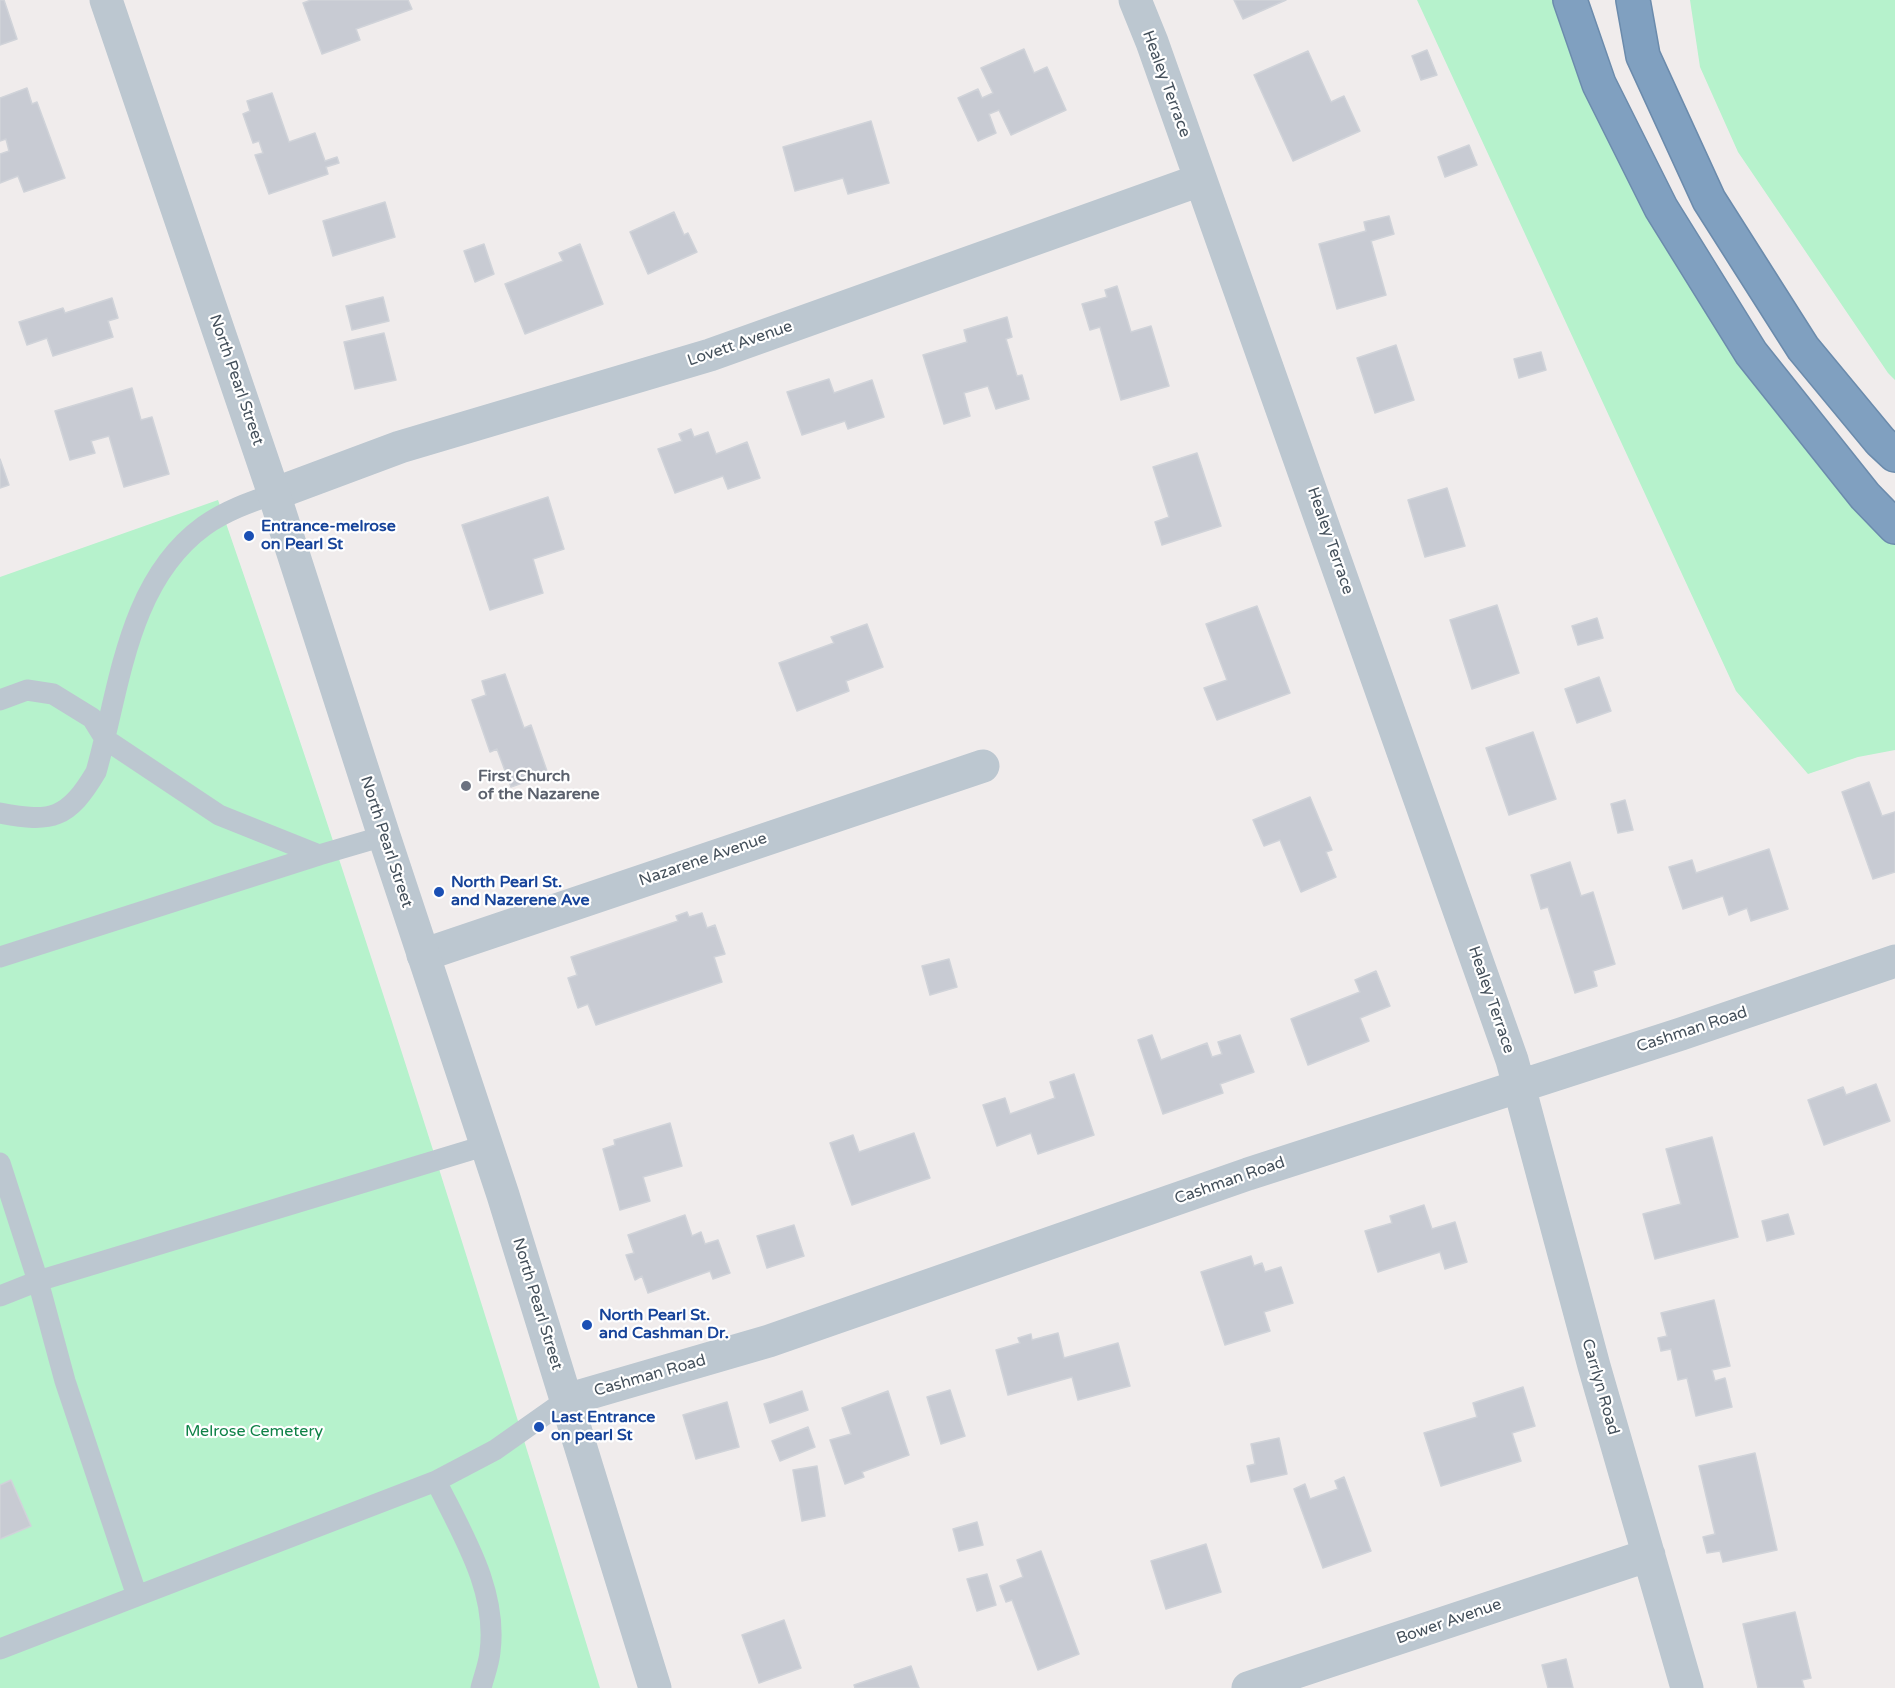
<!DOCTYPE html>
<style>
body{margin:0}
canvas{display:block;background:#f0ecec}
</style>
<canvas width="1895" height="1688"></canvas>
<script>
const c = document.querySelector('canvas').getContext('2d');
c.lineJoin = 'round';
function fillPath(path, color) { c.fillStyle = color; c.fill(path, 'evenodd'); }
function trace(path, color, width, dash) { c.strokeStyle = color; c.lineWidth = width; c.lineCap = dash ? 'butt' : 'round'; c.setLineDash(dash || []); c.stroke(path); }
function label(font, color, halo, rows, align = 'center') {
  c.font = font + ' "Varela Round",sans-serif'; c.lineWidth = 4.5; c.setLineDash([]); c.textBaseline = 'middle'; c.strokeStyle = halo; c.fillStyle = color; for (const [text, x, y, turn = 0] of rows) {
    c.save(); c.translate(x, y); c.rotate((+turn || 0) * Math.PI / 180); c.textAlign = isNaN(turn) ? turn : align; if (halo) c.strokeText(text, 0, 0); c.fillText(text, 0, 0); c.restore();
  }
}
fillPath(new Path2D(`
 M 1417,0 L 1570,0 L 1661,208 L 1895,527 L 1895,750 L 1858,757 L 1808,774 L 1736,691 Z
 M 1690,0 L 1895,0 L 1895,380 L 1888,373 L 1738,152 L 1700,67 Z
 M 218,500 C 354,893 479,1290 600,1688 L 0,1688 L 0,577 Z`), '#b6f2cc');
const building = new Path2D(`
 M 0,0 L 4,0 L 17,39 L 0,45 Z
 M 311,0 L 408,0 L 412,9 L 356,29 L 360,40 L 322,54 L 303,3 Z
 M 1234,0 L 1286,0 L 1243,19 Z
 M 1024,49 L 1034,73 L 1047,67 L 1066,110 L 1011,135 L 999,110 L 989,114 L 996,133 L 978,141 L 958,98 L 978,89 L 982,98 L 993,93 L 981,68 Z
 M 1427,50 L 1437,75 L 1421,80 L 1412,56 Z
 M 1308,51 L 1331,102 L 1344,96 L 1360,131 L 1293,161 L 1254,75 Z
 M 27,88 L 32,104 L 37,102 L 65,178 L 24,192 L 18,176 L 0,183 L 0,154 L 9,151 L 6,139 L 0,141 L 0,98 Z
 M 272,93 L 289,142 L 315,133 L 325,161 L 337,157 L 339,163 L 326,167 L 328,174 L 269,194 L 255,155 L 263,153 L 259,141 L 253,143 L 243,114 L 250,111 L 247,101 Z
 M 871,121 L 889,183 L 848,194 L 843,178 L 795,191 L 783,147 Z
 M 1469,145 L 1477,165 L 1445,177 L 1438,157 Z
 M 385,202 L 395,237 L 333,256 L 323,221 Z
 M 674,212 L 684,235 L 688,233 L 697,252 L 648,274 L 630,232 Z
 M 1389,216 L 1394,234 L 1371,241 L 1386,295 L 1337,309 L 1319,244 L 1366,231 L 1364,222 Z
 M 484,244 L 494,274 L 475,282 L 464,251 Z
 M 580,244 L 603,304 L 525,334 L 505,284 L 563,261 L 559,253 Z
 M 1117,286 L 1131,332 L 1151,326 L 1169,386 L 1121,400 L 1100,327 L 1090,330 L 1082,304 L 1107,297 L 1105,290 Z
 M 383,297 L 389,321 L 352,330 L 346,306 Z
 M 112,298 L 118,318 L 108,321 L 113,337 L 53,356 L 47,338 L 27,345 L 19,322 L 63,308 L 65,313 Z
 M 1007,317 L 1012,337 L 1006,339 L 1017,376 L 1022,375 L 1029,399 L 996,409 L 988,386 L 964,393 L 970,416 L 944,424 L 923,355 L 967,342 L 964,330 Z
 M 384,333 L 396,380 L 355,389 L 344,342 Z
 M 1396,345 L 1414,400 L 1375,413 L 1357,358 Z
 M 1541,352 L 1546,370 L 1519,378 L 1514,359 Z
 M 829,379 L 834,393 L 872,380 L 884,417 L 848,429 L 845,421 L 802,435 L 787,392 Z
 M 132,388 L 141,420 L 152,417 L 169,474 L 124,487 L 109,436 L 91,441 L 95,453 L 70,460 L 55,411 Z
 M 691,429 L 694,437 L 708,432 L 716,454 L 747,442 L 760,478 L 728,489 L 723,476 L 675,493 L 658,449 L 682,441 L 679,434 Z
 M 1197,453 L 1221,526 L 1162,545 L 1155,522 L 1169,517 L 1153,467 Z
 M 0,459 L 9,485 L 0,488 Z
 M 1447,488 L 1465,546 L 1425,557 L 1408,500 Z
 M 548,497 L 564,549 L 533,559 L 543,593 L 490,610 L 462,525 Z
 M 1497,605 L 1519,673 L 1472,689 L 1450,620 Z
 M 1257,606 L 1290,693 L 1217,720 L 1204,688 L 1227,680 L 1206,624 Z
 M 1597,618 L 1603,638 L 1578,645 L 1572,626 Z
 M 867,624 L 883,667 L 846,681 L 849,691 L 797,711 L 779,663 L 834,643 L 831,637 Z
 M 505,674 L 524,728 L 531,725 L 548,774 L 511,787 L 497,749 L 490,752 L 472,700 L 486,695 L 482,681 Z
 M 1599,677 L 1611,711 L 1577,723 L 1565,689 Z
 M 1533,732 L 1556,799 L 1509,815 L 1486,748 Z
 M 1869,782 L 1882,816 L 1895,812 L 1895,872 L 1873,879 L 1842,792 Z
 M 1310,797 L 1332,850 L 1326,852 L 1336,877 L 1301,892 L 1280,840 L 1264,846 L 1253,820 Z
 M 1625,800 L 1633,830 L 1618,833 L 1611,804 Z
 M 1769,849 L 1788,909 L 1751,921 L 1747,908 L 1729,915 L 1723,896 L 1683,909 L 1669,867 L 1692,860 L 1696,873 Z
 M 1570,862 L 1581,896 L 1593,892 L 1615,964 L 1593,971 L 1597,986 L 1575,993 L 1548,907 L 1541,909 L 1531,875 Z
 M 687,912 L 689,917 L 702,913 L 707,928 L 715,925 L 725,954 L 714,957 L 722,982 L 596,1025 L 588,1004 L 578,1008 L 568,978 L 577,975 L 571,957 L 678,921 L 676,916 Z
 M 949,959 L 957,987 L 930,995 L 922,966 Z
 M 1376,971 L 1390,1006 L 1360,1018 L 1369,1041 L 1308,1065 L 1291,1019 L 1360,992 L 1355,980 Z
 M 1152,1035 L 1161,1060 L 1207,1043 L 1212,1057 L 1222,1054 L 1218,1042 L 1240,1035 L 1254,1072 L 1220,1084 L 1223,1093 L 1163,1114 L 1138,1040 Z
 M 1074,1074 L 1094,1135 L 1038,1154 L 1031,1133 L 997,1146 L 983,1105 L 1005,1098 L 1010,1114 L 1055,1098 L 1050,1082 Z
 M 1876,1084 L 1890,1121 L 1824,1145 L 1808,1100 L 1843,1087 L 1846,1095 Z
 M 670,1123 L 682,1166 L 643,1177 L 650,1201 L 620,1210 L 603,1149 L 615,1145 L 614,1140 Z
 M 914,1133 L 930,1178 L 852,1205 L 830,1143 L 853,1135 L 859,1152 Z
 M 1712,1137 L 1738,1237 L 1655,1259 L 1643,1214 L 1681,1204 L 1666,1149 Z
 M 1424,1205 L 1432,1229 L 1455,1222 L 1467,1262 L 1445,1269 L 1440,1252 L 1378,1272 L 1365,1231 L 1392,1223 L 1390,1216 Z
 M 1788,1214 L 1794,1234 L 1767,1241 L 1762,1221 Z
 M 685,1215 L 692,1236 L 701,1232 L 705,1244 L 718,1240 L 730,1273 L 713,1279 L 710,1271 L 648,1293 L 642,1276 L 635,1280 L 626,1255 L 634,1253 L 628,1235 Z
 M 794,1225 L 804,1256 L 767,1268 L 757,1236 Z
 M 1251,1256 L 1254,1266 L 1262,1263 L 1265,1272 L 1281,1267 L 1293,1303 L 1264,1312 L 1270,1331 L 1225,1345 L 1201,1272 Z
 M 1714,1300 L 1730,1366 L 1712,1370 L 1715,1381 L 1725,1378 L 1732,1407 L 1696,1416 L 1687,1378 L 1678,1380 L 1671,1349 L 1661,1351 L 1658,1338 L 1667,1336 L 1661,1313 Z
 M 1058,1333 L 1064,1358 L 1118,1343 L 1130,1386 L 1078,1400 L 1072,1377 L 1008,1395 L 996,1350 L 1020,1343 L 1018,1338 L 1031,1334 L 1032,1340 Z
 M 1523,1387 L 1535,1426 L 1512,1433 L 1521,1461 L 1441,1486 L 1424,1433 L 1477,1417 L 1473,1403 Z
 M 950,1390 L 965,1436 L 941,1444 L 927,1397 Z
 M 802,1391 L 808,1410 L 770,1423 L 764,1404 Z
 M 888,1391 L 909,1455 L 862,1472 L 864,1477 L 845,1484 L 830,1440 L 851,1434 L 842,1408 Z
 M 727,1402 L 739,1447 L 696,1459 L 683,1415 Z
 M 808,1427 L 815,1447 L 780,1461 L 772,1441 Z
 M 1279,1438 L 1287,1474 L 1251,1482 L 1247,1466 L 1255,1464 L 1251,1444 Z
 M 1755,1453 L 1777,1550 L 1723,1562 L 1720,1551 L 1707,1553 L 1703,1537 L 1715,1534 L 1699,1466 Z
 M 817,1466 L 825,1516 L 802,1521 L 793,1470 Z
 M 1344,1477 L 1371,1551 L 1323,1568 L 1294,1489 L 1305,1484 L 1310,1499 L 1338,1489 L 1335,1481 Z
 M 11,1480 L 31,1526 L 0,1539 L 0,1485 Z
 M 977,1522 L 983,1545 L 959,1551 L 953,1529 Z
 M 1206,1544 L 1221,1592 L 1166,1609 L 1151,1561 Z
 M 1041,1551 L 1079,1654 L 1038,1670 L 1012,1600 L 1006,1602 L 1000,1586 L 1023,1577 L 1017,1560 Z
 M 987,1574 L 996,1605 L 977,1611 L 967,1579 Z
 M 1795,1612 L 1811,1678 L 1802,1680 L 1804,1688 L 1758,1688 L 1743,1624 Z
 M 784,1620 L 801,1668 L 759,1683 L 742,1635 Z
 M 1566,1659 L 1573,1688 L 1548,1688 L 1542,1665 Z
 M 911,1666 L 919,1688 L 855,1688 L 854,1685 Z`);
fillPath(building, '#c8cbd3');
trace(building, '#d0d3d9', 1.5);
const motorway = new Path2D(`
 M 1570,0 L 1599,84 L 1661,208 L 1751,353 L 1865,496 L 1895,527
 M 1633,0 L 1643,56 L 1709,200 L 1803,348 L 1880,441 L 1895,455`);
trace(motorway, '#6b8bac', 36);
trace(new Path2D(`
 M 0,700 L 27,690 L 53,694 L 92,718 L 105,739 L 219,815 L 319,855 L 0,957
 M 0,813 C 52,823 68,819 96,772 C 120,688 127,582 204,526 C 225,511 250,502 274,494
 M 319,855 L 384,836
 M 0,1163 L 38,1281 L 65,1381 L 137,1596 L 436,1481 C 462,1534 498,1590 490,1652 C 489,1664 484,1676 481,1688
 M 0,1296 L 38,1281 L 487,1145
 M 436,1481 L 495,1450 L 566,1400
 M 0,1649 L 137,1596`), '#bcc7d0', 21);
trace(new Path2D(`
 M 1135,0 L 1152,42 L 1512,1060 L 1594,1366 L 1687,1688
 M 274,494 L 400,447 L 710,355 L 1200,180
 M 423,955 L 983,766
 M 566,1400 L 769,1341 L 1248,1174 L 1681,1034 L 1895,961
 M 1248,1688 L 1649,1555`), '#bcc7d0', 33);
trace(new Path2D(`
 M 106,0 L 274,494 L 384,836 L 503,1195 L 655,1688`), '#bcc7d0', 33);
trace(motorway, '#80a0c0', 33);
for (const [x, y, r, color] of [
 [249,536,6,"#1a4fb4"],
 [466,786,6,"#6b7280"],
 [439,892,6,"#1a4fb4"],
 [587,1325,6,"#1a4fb4"],
 [539,1427,6,"#1a4fb4"]
]) { const dot = new Path2D(); dot.arc(x, y, r, 0, 2 * Math.PI); c.fillStyle = color; c.fill(dot); trace(dot, '#fff', 2); }
label('16px', '#44505b', '#fff', [
 ["Healey Terrace",1166,84,70],
 ["Lovett Avenue",740,344,-19],
 ["North Pearl Street",236,380,71],
 ["Healey Terrace",1330,541,71],
 ["North Pearl Street",386,842,72],
 ["Nazarene Avenue",703,860,-19],
 ["Healey Terrace",1491,1000,71],
 ["Cashman Road",1692,1030,-18],
 ["Cashman Road",1230,1181,-19],
 ["North Pearl Street",537,1304,73],
 ["Cashman Road",650,1376,-16],
 ["Carrlyn Road",1600,1387,74],
 ["Bower Avenue",1449,1622,-19]
]);
label('bold 16px', '#164399', '#fff', [
 ["Entrance-melrose",261,527],
 ["on Pearl St",261,545],
 ["North Pearl St.",451,883],
 ["and Nazerene Ave",451,901],
 ["North Pearl St.",599,1316],
 ["and Cashman Dr.",599,1334],
 ["Last Entrance",551,1418],
 ["on pearl St",551,1436]
], 'left');
label('bold 16px', '#5b616d', '#fff', [
 ["First Church",478,777],
 ["of the Nazarene",478,795]
], 'left');
label('16px', '#0f8247', '#fff', [
 ["Melrose Cemetery",254,1432]
]);
</script>
